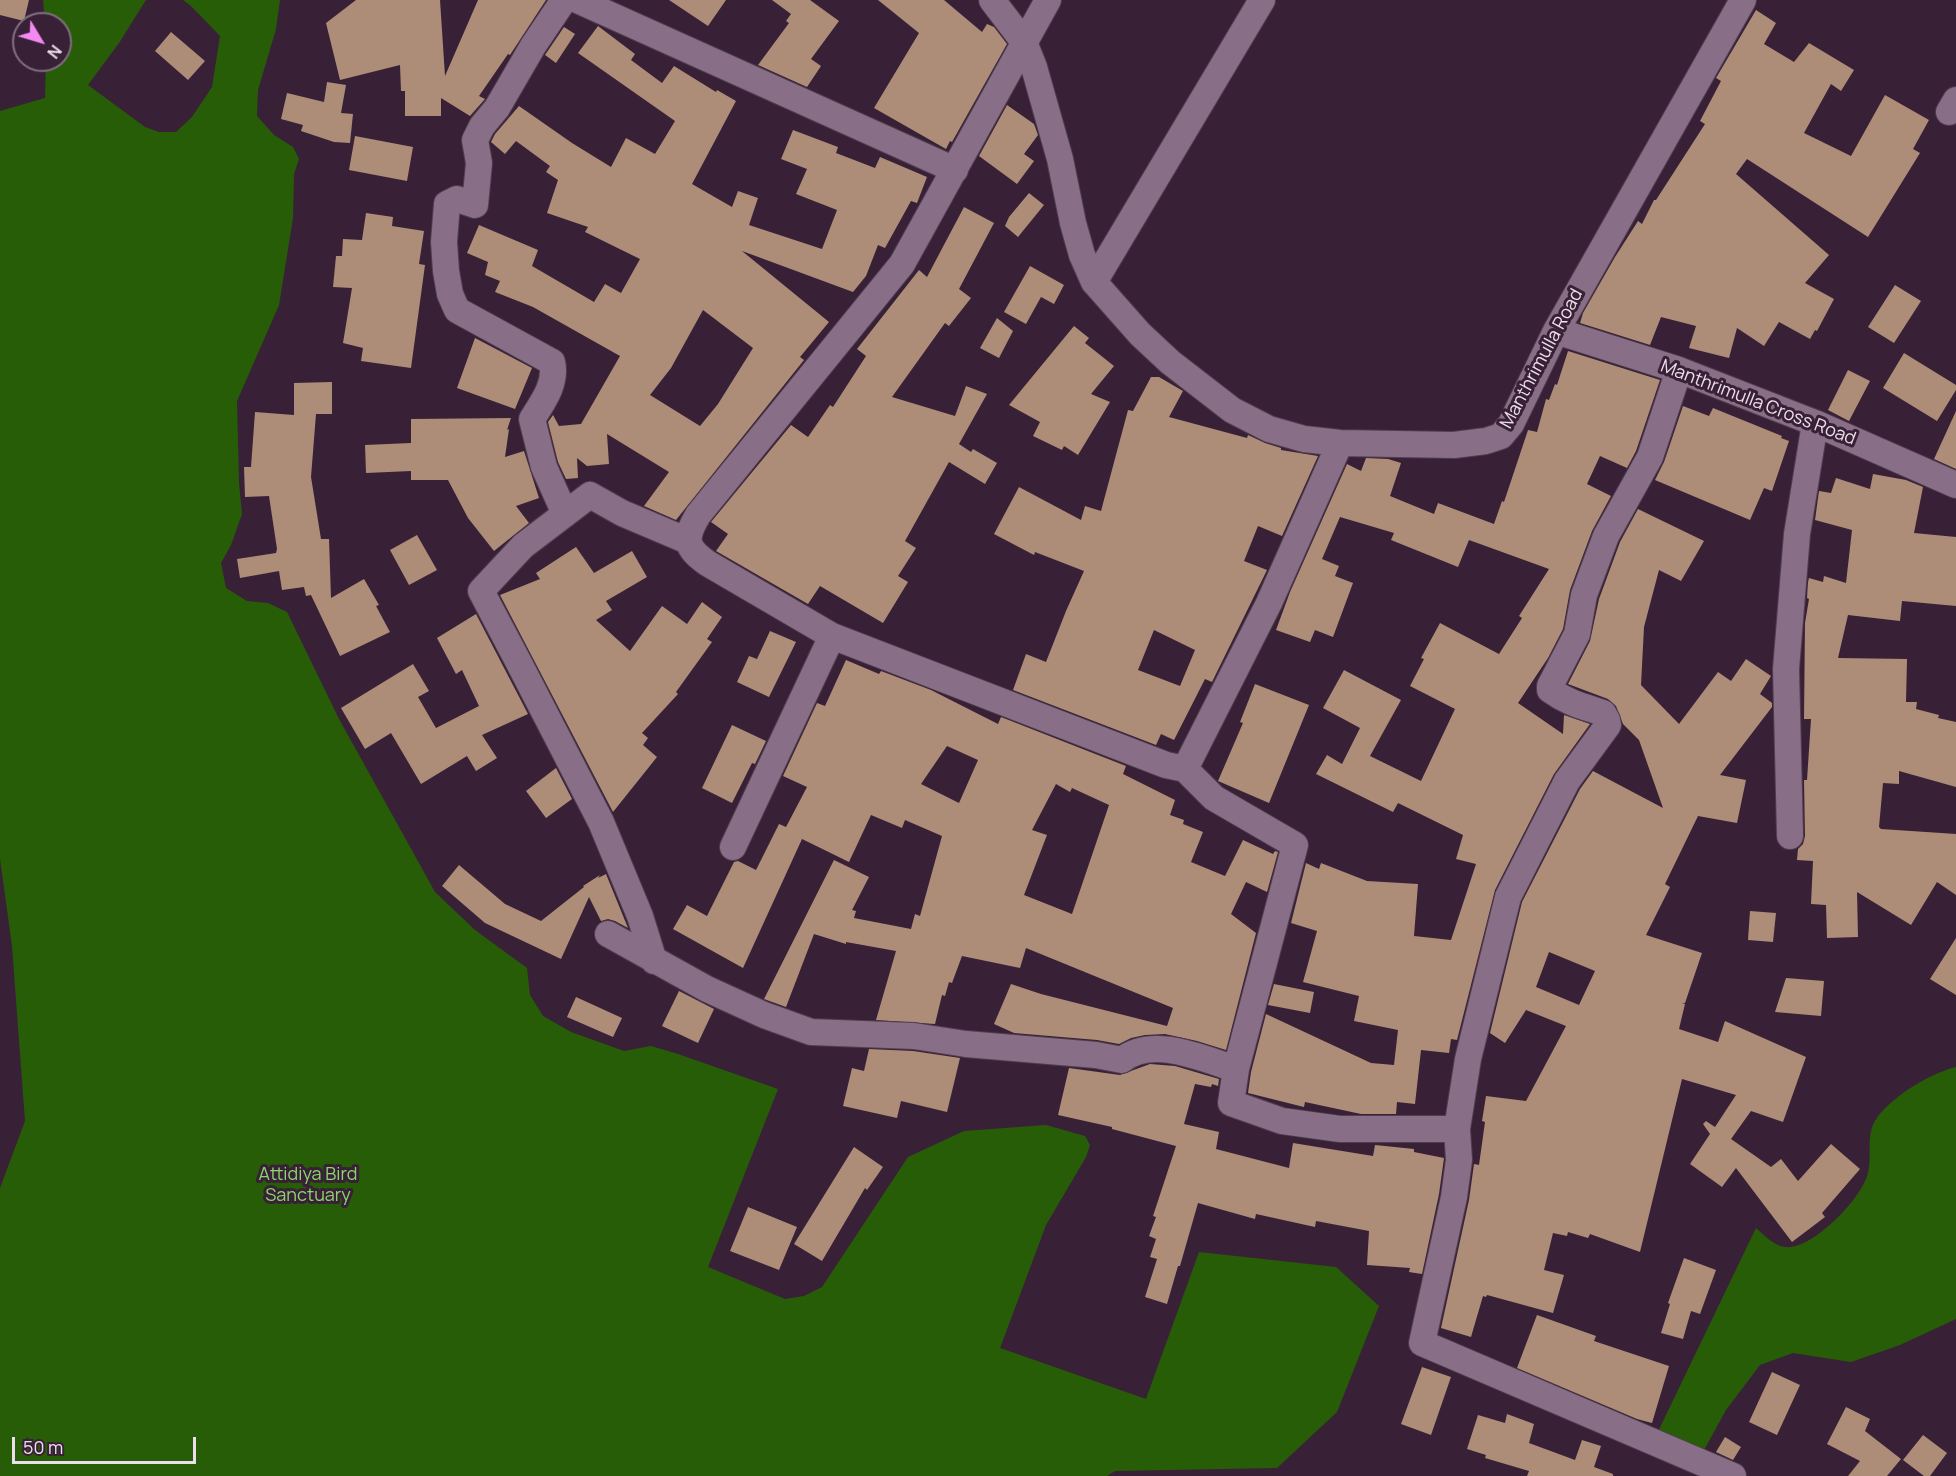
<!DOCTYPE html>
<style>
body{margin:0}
#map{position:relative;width:1956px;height:1476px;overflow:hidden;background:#382136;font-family:Manrope,sans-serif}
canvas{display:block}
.north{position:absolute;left:12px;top:12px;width:60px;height:60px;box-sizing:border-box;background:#382136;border:2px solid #806d7f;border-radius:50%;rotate:128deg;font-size:16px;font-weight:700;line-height:24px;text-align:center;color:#eddeec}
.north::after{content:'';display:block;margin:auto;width:21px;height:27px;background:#f489f1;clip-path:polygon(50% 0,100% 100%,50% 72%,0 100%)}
.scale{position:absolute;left:12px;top:1437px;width:184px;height:27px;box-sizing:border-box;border:3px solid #eddeec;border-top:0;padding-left:8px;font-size:18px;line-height:21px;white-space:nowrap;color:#eddeec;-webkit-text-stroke:4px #382136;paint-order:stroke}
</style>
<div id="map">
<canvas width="1956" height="1476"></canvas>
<div class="north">N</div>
<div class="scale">50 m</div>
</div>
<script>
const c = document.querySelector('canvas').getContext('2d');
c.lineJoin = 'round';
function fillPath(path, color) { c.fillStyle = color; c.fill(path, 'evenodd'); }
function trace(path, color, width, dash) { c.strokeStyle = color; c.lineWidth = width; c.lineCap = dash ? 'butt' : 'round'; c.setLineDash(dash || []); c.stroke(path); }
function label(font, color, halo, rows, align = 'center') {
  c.font = font + ' Manrope,sans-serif'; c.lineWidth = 6; c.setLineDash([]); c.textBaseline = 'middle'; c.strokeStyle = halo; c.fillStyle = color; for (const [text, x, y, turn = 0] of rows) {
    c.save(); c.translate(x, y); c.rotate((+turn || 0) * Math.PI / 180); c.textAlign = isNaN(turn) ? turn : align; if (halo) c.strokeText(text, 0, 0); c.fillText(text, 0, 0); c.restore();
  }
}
fillPath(new Path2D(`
 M 43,0 L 146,0 L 119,43 L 88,85 L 145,127 L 159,132 L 176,132 L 192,117 L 212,87 L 220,36 L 191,6 L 183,0 L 280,0 L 276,29 L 258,90 L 257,116 L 274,135 L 293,147 L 299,159 L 294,174 L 293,218 L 279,305 L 237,401 L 239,483 L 242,514 L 231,545 L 221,563 L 226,588 L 247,601 L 268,603 L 287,612 L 339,719 L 435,892 L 475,930 L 527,968 L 530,995 L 543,1016 L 571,1032 L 624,1051 L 651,1046 L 678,1054 L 778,1089 L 708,1267 L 785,1299 L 804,1296 L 822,1287 L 908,1157 L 964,1131 L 1046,1125 L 1085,1136 L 1090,1145 L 1086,1157 L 1046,1225 L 1000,1348 L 1146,1399 L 1199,1252 L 1336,1267 L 1379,1306 L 1337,1412 L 1277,1468 L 1115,1471 L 1107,1476 L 0,1476 L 0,1188 L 25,1121 L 12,946 L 0,859 L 0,111 L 45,98 L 46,60 L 60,60 L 60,24 L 45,24 Z
 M 1956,1067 L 1956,1319 L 1900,1345 L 1851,1362 L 1793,1353 L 1760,1365 L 1726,1410 L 1698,1461 L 1653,1442 L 1756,1228 C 1766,1237 1777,1249 1791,1247 C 1817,1244 1862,1198 1868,1173 C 1873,1152 1864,1133 1879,1115 C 1895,1095 1931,1073 1956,1067 Z`), '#285d08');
fillPath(new Path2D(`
 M 0,0 L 29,0 L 24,21 L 0,15 Z
 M 356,0 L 440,0 L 445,76 L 478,0 L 546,0 L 510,55 L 508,54 L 479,96 L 485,99 L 470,116 L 441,98 L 441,116 L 405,116 L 405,91 L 401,91 L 400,65 L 340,80 L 326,23 Z
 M 669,0 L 726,0 L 708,26 Z
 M 772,0 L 810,0 L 839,21 L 811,59 L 821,66 L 807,87 L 758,65 L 789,23 L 786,21 L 791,14 Z
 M 878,0 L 944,0 L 982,32 L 987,24 L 994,27 L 1007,44 L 952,142 L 950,141 L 946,149 L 874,108 L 919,33 Z
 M 1756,10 L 1776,23 L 1764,44 L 1794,62 L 1809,43 L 1854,70 L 1841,91 L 1831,84 L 1804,133 L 1851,156 L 1885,95 L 1929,120 L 1913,149 L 1920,153 L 1868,237 L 1747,159 L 1736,174 L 1829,255 L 1805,283 L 1834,299 L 1817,331 L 1815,330 L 1810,339 L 1779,322 L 1764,346 L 1737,328 L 1729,358 L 1689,348 L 1696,326 L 1661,317 L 1650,345 L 1580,323 L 1583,313 L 1615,257 L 1638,221 L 1642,224 L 1654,200 L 1656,200 L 1705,124 L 1700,121 L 1721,81 L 1716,78 Z
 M 598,26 L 635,54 L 631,60 L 662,83 L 674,66 L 716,92 L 717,90 L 736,101 L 692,184 L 732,207 L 738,191 L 758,198 L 749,225 L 822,249 L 837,210 L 796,194 L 807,169 L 781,159 L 793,130 L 838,147 L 836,153 L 875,168 L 880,157 L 927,177 L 917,203 L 911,201 L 885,248 L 878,245 L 866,276 L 853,292 L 742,251 L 829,322 L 800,357 L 804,360 L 676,520 L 644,506 L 669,472 L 607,434 L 609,464 L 587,466 L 577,458 L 578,478 L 566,479 L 558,462 L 548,422 L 553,415 L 559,426 L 581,424 L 620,356 L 533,307 L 495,292 L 500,281 L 485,275 L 488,262 L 467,253 L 479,225 L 538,250 L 532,266 L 594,302 L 605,284 L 621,293 L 640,259 L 585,232 L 588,227 L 547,213 L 558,180 L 546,172 L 550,166 L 516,141 L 505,154 L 491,142 L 495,134 L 519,106 L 572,143 L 611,167 L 626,138 L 655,154 L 675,121 L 578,53 ZM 703,310 L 753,348 L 718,404 L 700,426 L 650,395 L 671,368 Z
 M 564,27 L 575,34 L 556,63 L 545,55 Z
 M 171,32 L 205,61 L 188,80 L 155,51 Z
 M 327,82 L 346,85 L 341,113 L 353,114 L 350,143 L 334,142 L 301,131 L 303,125 L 281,119 L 287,93 L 324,102 Z
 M 1007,105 L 1034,124 L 1038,135 L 1024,154 L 1034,161 L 1017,184 L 979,156 Z
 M 355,136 L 413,147 L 407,181 L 349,170 Z
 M 1029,193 L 1044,205 L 1018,237 L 1005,226 L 1009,217 Z
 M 964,207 L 994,223 L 959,289 L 971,298 L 949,326 L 945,323 L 892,397 L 955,416 L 966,386 L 987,394 L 959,444 L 971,452 L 973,449 L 997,463 L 985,484 L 949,462 L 905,541 L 916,548 L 898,576 L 908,582 L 883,623 L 820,586 L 808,604 L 716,551 L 728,534 L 711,522 L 791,425 L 808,437 L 830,405 L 833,407 L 866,356 L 857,349 L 919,270 L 927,277 Z
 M 366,213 L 393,217 L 392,226 L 424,231 L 419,264 L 425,265 L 411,368 L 361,361 L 363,348 L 343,343 L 352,288 L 333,287 L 336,256 L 342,256 L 343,239 L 362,240 Z
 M 1030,266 L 1064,285 L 1054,304 L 1041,297 L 1026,324 L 1004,312 Z
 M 1895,285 L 1921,301 L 1894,343 L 1868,327 Z
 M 997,318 L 1013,331 L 999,358 L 980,348 Z
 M 1074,326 L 1089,338 L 1085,343 L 1114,366 L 1091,394 L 1110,402 L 1078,455 L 1064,446 L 1062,450 L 1033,436 L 1040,422 L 1009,405 Z
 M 475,338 L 532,368 L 515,409 L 457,388 Z
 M 1568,351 L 1660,380 L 1636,451 L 1627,468 L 1600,456 L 1587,484 L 1611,496 L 1592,531 L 1570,590 L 1563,629 L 1548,658 L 1518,703 L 1563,734 L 1564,715 L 1590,724 L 1554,774 L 1495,890 L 1457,1040 L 1451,1039 L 1449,1053 L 1421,1050 L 1415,1104 L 1397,1102 L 1396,1114 L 1361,1114 L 1305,1102 L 1304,1107 L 1248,1093 L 1251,1072 L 1266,1014 L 1371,1063 L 1394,1065 L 1398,1030 L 1354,1021 L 1359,996 L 1303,982 L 1317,931 L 1291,923 L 1306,863 L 1319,869 L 1321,863 L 1367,881 L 1418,884 L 1414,936 L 1451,940 L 1476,864 L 1456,859 L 1463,835 L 1398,803 L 1393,812 L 1316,774 L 1327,755 L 1342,764 L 1360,728 L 1323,708 L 1344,670 L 1401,700 L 1370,756 L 1421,781 L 1455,709 L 1410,686 L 1424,659 L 1421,658 L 1440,623 L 1499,654 L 1522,618 L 1519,616 L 1549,569 L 1469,540 L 1458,567 L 1391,540 L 1394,533 L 1340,517 L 1322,559 L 1339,566 L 1335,576 L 1353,583 L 1333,637 L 1315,630 L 1310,642 L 1276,630 L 1290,592 L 1347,464 L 1361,471 L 1366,458 L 1388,459 L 1401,463 L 1390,496 L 1434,514 L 1438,503 L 1494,524 L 1502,501 L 1504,502 L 1528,430 L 1537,432 L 1546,399 L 1549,400 L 1555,384 L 1557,385 Z
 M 1904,353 L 1956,385 L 1956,390 L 1937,421 L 1883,388 Z
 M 1848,370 L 1870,381 L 1849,421 L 1828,410 Z
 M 1151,377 L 1159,377 L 1183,391 L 1169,417 L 1247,438 L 1248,435 L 1265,443 L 1281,448 L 1281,450 L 1318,456 L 1282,536 L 1258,526 L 1244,561 L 1267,570 L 1212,682 L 1205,679 L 1174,740 L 1161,734 L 1156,745 L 1013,690 L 1026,654 L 1046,662 L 1066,611 L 1084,571 L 1035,552 L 1034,555 L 994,534 L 1019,487 L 1081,520 L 1085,506 L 1101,511 L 1128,410 L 1133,411 ZM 1154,630 L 1195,650 L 1180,686 L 1138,670 Z
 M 332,382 L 332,414 L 316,414 L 311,477 L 321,539 L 329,539 L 331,598 L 364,579 L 379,605 L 376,606 L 390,632 L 340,656 L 311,595 L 306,596 L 304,587 L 282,590 L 279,571 L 240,578 L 237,559 L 276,553 L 277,549 L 269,496 L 245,497 L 244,467 L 251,467 L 255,412 L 294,415 L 294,383 Z
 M 1683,406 L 1709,416 L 1713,408 L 1782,436 L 1781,438 L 1789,441 L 1772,491 L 1764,488 L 1750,520 L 1655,480 L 1664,462 Z
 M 1956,411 L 1956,469 L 1934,459 Z
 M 511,418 L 507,430 L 509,429 L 505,457 L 524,451 L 539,498 L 516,506 L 529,523 L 494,551 L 468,518 L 448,480 L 411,480 L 411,471 L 366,473 L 365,445 L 411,443 L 411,419 Z
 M 1873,474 L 1906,480 L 1923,487 L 1914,533 L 1956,537 L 1956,606 L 1902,601 L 1900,621 L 1848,615 L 1838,658 L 1907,659 L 1906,702 L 1917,702 L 1916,709 L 1939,715 L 1938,718 L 1956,722 L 1956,787 L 1899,771 L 1899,784 L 1883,783 L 1879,827 L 1881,829 L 1956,834 L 1956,895 L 1937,882 L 1911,925 L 1857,892 L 1858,937 L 1827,938 L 1826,905 L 1811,904 L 1813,861 L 1797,860 L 1798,849 L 1803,844 L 1805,836 L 1804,780 L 1807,780 L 1811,719 L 1804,719 L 1805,623 L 1809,599 L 1807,598 L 1808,582 L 1809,578 L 1823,582 L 1824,576 L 1846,583 L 1852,530 L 1815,520 L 1819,491 L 1831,493 L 1836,478 L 1870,489 Z
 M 1638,509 L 1704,541 L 1681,581 L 1659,570 L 1644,627 L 1641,685 L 1679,724 L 1718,672 L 1731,681 L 1746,659 L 1771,676 L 1760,694 L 1772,703 L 1772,707 L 1720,775 L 1746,780 L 1737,823 L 1698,816 L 1665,884 L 1670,887 L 1646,935 L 1702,953 L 1685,1003 L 1682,1003 L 1685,1004 L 1679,1029 L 1718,1042 L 1725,1021 L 1806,1057 L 1783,1122 L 1751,1111 L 1731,1139 L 1771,1167 L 1781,1159 L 1798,1181 L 1831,1144 L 1860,1169 L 1822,1213 L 1825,1217 L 1792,1242 L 1736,1168 L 1722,1187 L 1690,1164 L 1710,1134 L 1703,1124 L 1706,1121 L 1715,1127 L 1736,1095 L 1682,1079 L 1640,1252 L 1590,1234 L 1588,1238 L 1568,1232 L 1567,1236 L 1553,1233 L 1544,1270 L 1564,1275 L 1553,1313 L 1487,1295 L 1486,1297 L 1483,1296 L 1471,1337 L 1441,1328 L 1469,1200 L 1474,1164 L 1479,1165 L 1485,1122 L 1482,1121 L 1486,1096 L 1526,1101 L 1566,1026 L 1526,1010 L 1505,1043 L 1490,1033 L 1522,902 L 1580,789 L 1593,771 L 1663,808 L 1639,740 L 1623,724 L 1616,706 L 1608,699 L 1568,684 L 1590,641 L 1599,599 L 1620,542 ZM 1549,952 L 1595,971 L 1579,1005 L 1536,987 Z
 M 417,535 L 437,570 L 409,585 L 390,550 Z
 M 576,547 L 594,573 L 632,551 L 647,577 L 606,601 L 612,610 L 596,620 L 630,651 L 662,606 L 687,624 L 702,602 L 722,617 L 707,639 L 712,642 L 676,692 L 678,694 L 642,733 L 648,738 L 643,745 L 657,757 L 613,812 L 500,595 L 540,579 L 536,573 Z
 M 476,614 L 528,714 L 482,735 L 497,758 L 476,771 L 467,756 L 421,784 L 391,733 L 365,749 L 341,708 L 413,664 L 429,691 L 418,697 L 436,728 L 479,706 L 462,670 L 456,674 L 437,638 Z
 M 770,631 L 796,642 L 769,697 L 737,682 L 749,656 L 757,659 Z
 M 846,660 L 879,674 L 881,671 L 931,690 L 998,724 L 1001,717 L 1126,766 L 1123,774 L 1175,800 L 1170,815 L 1184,820 L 1183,824 L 1203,832 L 1191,862 L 1225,876 L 1243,840 L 1273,854 L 1275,851 L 1278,852 L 1267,892 L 1246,882 L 1231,914 L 1256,933 L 1226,1050 L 1197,1041 L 1165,1034 L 1145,1035 L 1131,1038 L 1119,1044 L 1097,1040 L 1014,1033 L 994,1024 L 1011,984 L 1041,994 L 1167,1026 L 1173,1008 L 1026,948 L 1020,968 L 962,956 L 952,983 L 949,982 L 945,996 L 942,995 L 935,1024 L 876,1020 L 896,951 L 846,942 L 846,944 L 814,934 L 786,1007 L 764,999 L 834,860 L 869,877 L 852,910 L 856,911 L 854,918 L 911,929 L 915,914 L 920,916 L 942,836 L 905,820 L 902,828 L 871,815 L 849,862 L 802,839 L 743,968 L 673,929 L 687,905 L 707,916 L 734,862 L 738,861 L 756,870 L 779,824 L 786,827 L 807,787 L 783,776 L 817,703 L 825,706 ZM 947,746 L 978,760 L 959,803 L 921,784 ZM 1056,784 L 1070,792 L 1072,788 L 1109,805 L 1072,914 L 1024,895 L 1047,835 L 1032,830 Z
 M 1255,684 L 1309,705 L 1269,803 L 1218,781 L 1243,723 L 1240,722 Z
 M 732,725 L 766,741 L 755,764 L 752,763 L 732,803 L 702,788 Z
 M 556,768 L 572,799 L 546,818 L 526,791 Z
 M 459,865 L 505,904 L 541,921 L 584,887 L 583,886 L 600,875 L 598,878 L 606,874 L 628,928 L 615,921 L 608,919 L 601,921 L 589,897 L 561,959 L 485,923 L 442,886 Z
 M 1750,911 L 1776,913 L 1773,942 L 1748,940 Z
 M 1956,938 L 1956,995 L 1930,979 Z
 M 1786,978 L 1824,981 L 1821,1016 L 1775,1012 Z
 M 1274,984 L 1314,992 L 1310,1013 L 1268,1005 Z
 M 679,991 L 714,1009 L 698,1043 L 662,1026 Z
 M 576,997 L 622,1018 L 613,1037 L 567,1017 Z
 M 869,1049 L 913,1051 L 960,1058 L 947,1112 L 901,1101 L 897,1118 L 843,1106 L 852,1068 L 864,1071 Z
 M 1150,1064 L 1175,1066 L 1219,1079 L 1218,1086 L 1212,1084 L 1211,1087 L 1195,1084 L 1184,1124 L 1219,1132 L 1216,1149 L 1289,1168 L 1293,1143 L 1373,1156 L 1375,1145 L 1414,1149 L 1414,1152 L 1444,1158 L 1439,1194 L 1422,1274 L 1409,1272 L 1410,1268 L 1367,1265 L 1369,1231 L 1316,1221 L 1315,1227 L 1256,1214 L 1255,1219 L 1198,1203 L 1180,1266 L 1178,1266 L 1167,1304 L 1145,1297 L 1157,1259 L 1150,1257 L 1156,1239 L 1149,1236 L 1156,1217 L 1153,1216 L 1176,1146 L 1112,1129 L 1112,1127 L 1058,1115 L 1069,1068 L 1120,1075 Z
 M 854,1147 L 883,1167 L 867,1190 L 865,1188 L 822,1261 L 794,1244 Z
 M 748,1207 L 797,1227 L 779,1270 L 730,1251 Z
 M 1684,1258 L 1716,1270 L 1700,1314 L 1691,1311 L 1683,1339 L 1661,1333 L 1670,1304 L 1668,1303 Z
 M 1537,1315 L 1596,1336 L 1594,1341 L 1669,1366 L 1652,1423 L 1637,1419 L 1517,1368 Z
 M 1422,1367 L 1451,1377 L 1431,1435 L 1401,1424 Z
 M 1772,1372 L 1800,1385 L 1777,1435 L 1749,1422 Z
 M 1846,1407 L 1870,1419 L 1865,1431 L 1901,1459 L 1887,1476 L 1848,1476 L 1860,1461 L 1827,1444 Z
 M 1507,1414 L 1534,1424 L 1529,1443 L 1575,1460 L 1582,1440 L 1601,1446 L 1594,1467 L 1613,1474 L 1613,1476 L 1527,1476 L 1529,1471 L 1485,1458 L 1486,1455 L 1467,1449 L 1478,1415 L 1505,1423 Z
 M 1923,1435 L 1947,1453 L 1930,1476 L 1924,1476 L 1903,1460 Z
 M 1725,1437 L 1741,1447 L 1733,1460 L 1716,1452 Z`), '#ad8d78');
const minor = new Path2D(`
 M 564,0 L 533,46 L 497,108 L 482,126 L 475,140 L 479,163 L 475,205 L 457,199 L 447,204 L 444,242 L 446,271 L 450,294 L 457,310 L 552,362 C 557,383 543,402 532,419 L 544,467 L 565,514
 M 577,0 L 955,170
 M 992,0 L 1024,42 L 1034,67 L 1060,159 L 1073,223 L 1082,255 L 1094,282
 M 1048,0 L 902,264 L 698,515 C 684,539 685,547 707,563 L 832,636 L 1166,765 L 1185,769 L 1269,603 L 1340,443
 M 1262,0 L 1094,282 L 1140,334 L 1170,362 L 1232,410 L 1269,429 L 1304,439 L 1340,443 L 1454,445 L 1486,441 L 1501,436 L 1511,424 L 1556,331 L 1743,0
 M 1949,112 L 1956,100
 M 1556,331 L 1679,370 L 1815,423 L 1956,485
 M 1679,370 L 1650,457 L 1606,536 L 1584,595 L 1577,634 L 1550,686 L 1550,690 C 1568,703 1582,706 1603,713 L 1607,720 L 1608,725 L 1567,781 L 1508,897 L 1468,1059 L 1457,1129 L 1459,1160 L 1454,1197 L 1422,1343 L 1733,1476
 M 1185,769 L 1214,798 L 1295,845 L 1236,1069
 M 1790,836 L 1786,669 L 1797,534 L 1815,423
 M 733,847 L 832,636
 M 608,934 L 707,989 L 764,1015 L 811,1032 L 914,1036 L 966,1044 L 1096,1055 L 1122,1060 C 1153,1035 1203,1059 1236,1069 L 1231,1103 L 1282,1121 L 1340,1129 L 1457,1129
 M 654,961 L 640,916 L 601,822 L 519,663 L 481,591 L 523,546 L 590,495 L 622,513 L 688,541`);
trace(minor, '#503d4f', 28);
trace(minor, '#886e86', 26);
label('18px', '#eddeec', '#382136', [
 ["Manthrimulla Road",1542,359,-62],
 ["Manthrimulla Cross Road",1758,403,21]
]);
label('18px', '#8bd56d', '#382136', [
 ["Attidiya Bird",308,1175],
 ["Sanctuary",308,1196]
]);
</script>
